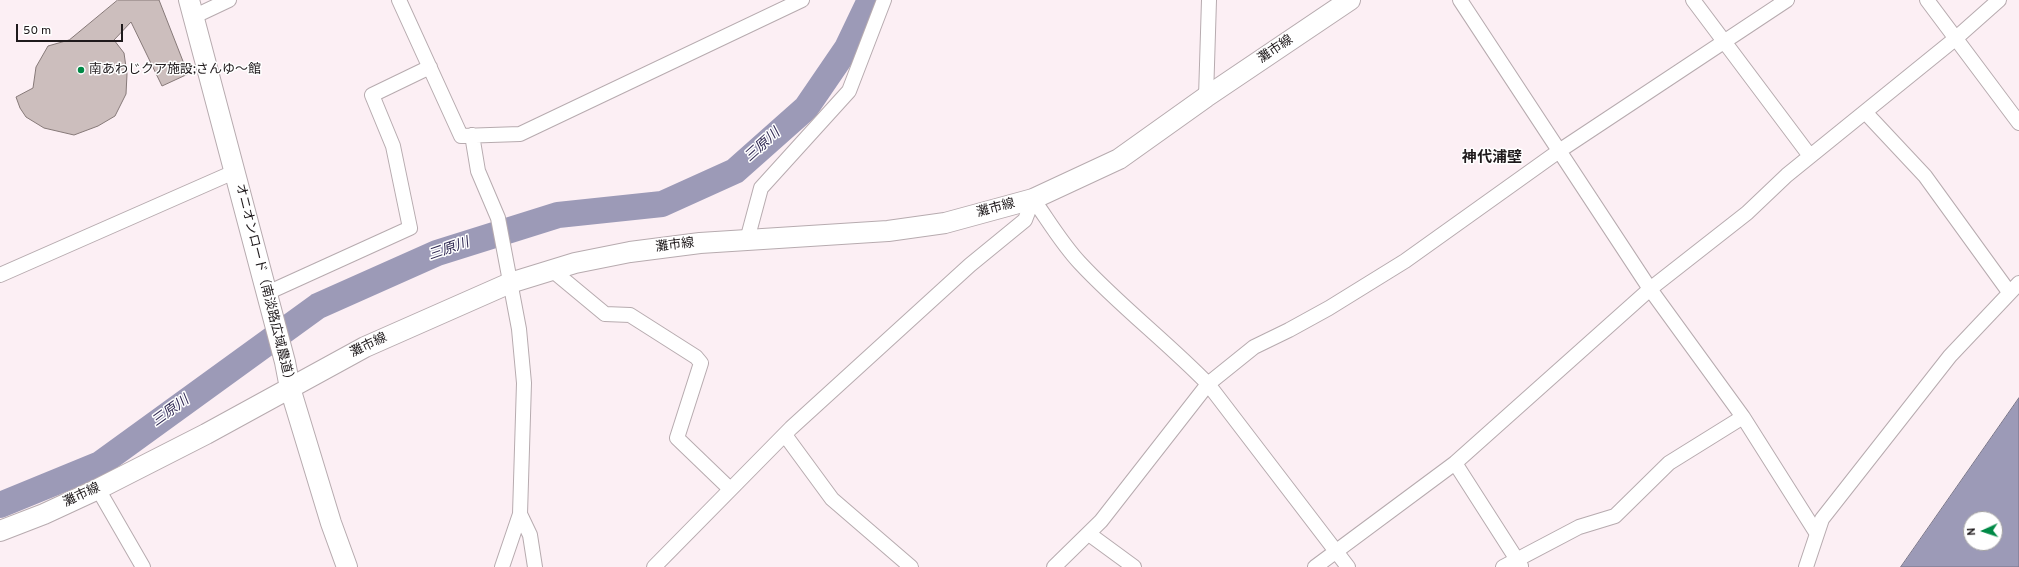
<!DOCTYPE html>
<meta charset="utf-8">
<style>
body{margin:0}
#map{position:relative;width:2019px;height:567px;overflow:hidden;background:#fceff4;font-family:Overpass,sans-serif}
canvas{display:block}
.north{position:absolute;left:1963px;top:511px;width:40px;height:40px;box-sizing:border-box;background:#fff;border:1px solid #a5a3a4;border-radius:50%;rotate:267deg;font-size:11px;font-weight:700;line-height:16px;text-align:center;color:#1f1a1c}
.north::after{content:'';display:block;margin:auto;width:14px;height:18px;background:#008946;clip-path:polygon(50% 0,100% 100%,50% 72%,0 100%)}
.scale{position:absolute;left:16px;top:24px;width:107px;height:18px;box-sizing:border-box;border:2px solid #1f1a1c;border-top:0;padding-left:5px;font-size:12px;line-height:14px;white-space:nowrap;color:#1f1a1c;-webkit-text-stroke:3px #fff;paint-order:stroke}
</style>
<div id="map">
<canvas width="2019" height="567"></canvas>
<div class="north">N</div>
<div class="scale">50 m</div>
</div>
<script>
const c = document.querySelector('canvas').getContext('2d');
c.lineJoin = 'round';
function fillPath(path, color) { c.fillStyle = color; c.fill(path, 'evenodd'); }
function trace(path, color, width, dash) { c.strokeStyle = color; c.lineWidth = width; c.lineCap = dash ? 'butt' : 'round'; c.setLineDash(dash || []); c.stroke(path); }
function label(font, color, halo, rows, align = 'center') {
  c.font = font + ' Overpass,"Noto Sans JP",sans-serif'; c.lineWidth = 3; c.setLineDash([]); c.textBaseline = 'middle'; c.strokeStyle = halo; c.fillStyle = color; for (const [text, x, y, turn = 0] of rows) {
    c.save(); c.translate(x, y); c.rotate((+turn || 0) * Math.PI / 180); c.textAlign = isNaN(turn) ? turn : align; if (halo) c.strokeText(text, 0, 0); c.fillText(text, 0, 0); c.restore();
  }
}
const water = new Path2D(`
 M 2019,398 L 2019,567 L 1901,567 ZM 1971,519 L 1995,519 L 1995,543 L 1971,543 Z`);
fillPath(water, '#9c9ab7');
trace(water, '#767488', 1);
trace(new Path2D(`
 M 0,505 L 100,464 L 318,306 L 437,253 L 558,215 L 662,204 L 735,171 L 806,108 L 847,48 L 870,0`), '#9c9ab7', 26);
const building = new Path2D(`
 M 118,0 L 159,0 L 188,74 L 162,86 L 131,22 L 114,40 L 124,53 L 127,74 L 126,94 L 115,116 L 98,126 L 74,135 L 44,128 L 26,117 L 20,108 L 16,97 L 33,88 L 36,67 L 48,46 L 69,40 Z`);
fillPath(building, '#ccbebd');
trace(building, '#867978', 1);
const street = new Path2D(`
 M 399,0 L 461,136 L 520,134 L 802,0
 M 1460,0 L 1650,289 L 1743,417
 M 1693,0 L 1810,156
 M 1927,0 L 2019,123
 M 193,17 L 229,0
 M 1206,97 L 1209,0
 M 1865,112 L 1925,176 L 2009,292
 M 472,135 L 478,171 L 498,218 L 519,329 L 524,383 L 520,514 L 530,535 L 535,567
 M 1033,199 C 1048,220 1062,244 1080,263 C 1120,306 1167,342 1208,384 L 1348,567
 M 747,240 L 761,188 L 849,91 L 884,0
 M 552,270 L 605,314 L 630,315 L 696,357 L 701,363 L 677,438 L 730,489
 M 0,275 L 234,172
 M 267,293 L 410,228 L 393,146 L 372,95 L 430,67
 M 785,435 L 832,499 L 911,567
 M 1455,463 L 1521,566
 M 98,489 L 143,567
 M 1089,534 L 1134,567
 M 502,567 L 520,514
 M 654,567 L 791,428 L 970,265 L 1025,220 L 1033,199
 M 1054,567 L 1101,521 L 1208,384 L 1254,347 L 1289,330 L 1329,308 L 1405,261 L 1559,151 L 1787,0
 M 1315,567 L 1455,463 L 1650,289 L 1747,213 L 1787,175 L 1955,39 L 1999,0
 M 1503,567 L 1579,527 L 1615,516 L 1669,463 L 1743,417 L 1817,534
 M 1806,567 L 1822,519 L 1950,356 L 2019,283`);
const secondary = new Path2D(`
 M 189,0 L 285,362 L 290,388 L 331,523 L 347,567
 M 0,531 L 44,514 L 98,489 L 206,434 L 365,347 L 510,283 L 575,263 L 630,252 L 700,243 L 888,231 L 945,223 L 1033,199 L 1119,159 L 1206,97 L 1350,0`);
trace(street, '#b7abaf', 16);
trace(secondary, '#b7abaf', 22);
trace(street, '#fff', 14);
trace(secondary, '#fff', 20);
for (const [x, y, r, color] of [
 [81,70,4,"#008946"]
]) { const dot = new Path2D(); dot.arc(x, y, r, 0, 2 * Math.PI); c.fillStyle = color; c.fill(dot); trace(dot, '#fff', 1.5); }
label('13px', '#1f1a1c', '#fff', [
 ["灘市線",1276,50,-34],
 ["灘市線",996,209,-15],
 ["灘市線",675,246,-7],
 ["オニオンロード（南淡路広域農道）",264,285,76],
 ["灘市線",369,346,-26],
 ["灘市線",82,496,-25]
]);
label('13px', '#1f1a1c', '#fff', [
 ["南あわじクア施設;さんゆ～館",89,70]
], 'left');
label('italic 14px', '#312a54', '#fff', [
 ["三原川",763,146,-42],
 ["三原川",449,250,-19],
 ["三原川",171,412,-36]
]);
label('bold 15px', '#1f1a1c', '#fff', [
 ["神代浦壁",1492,159]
]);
</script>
